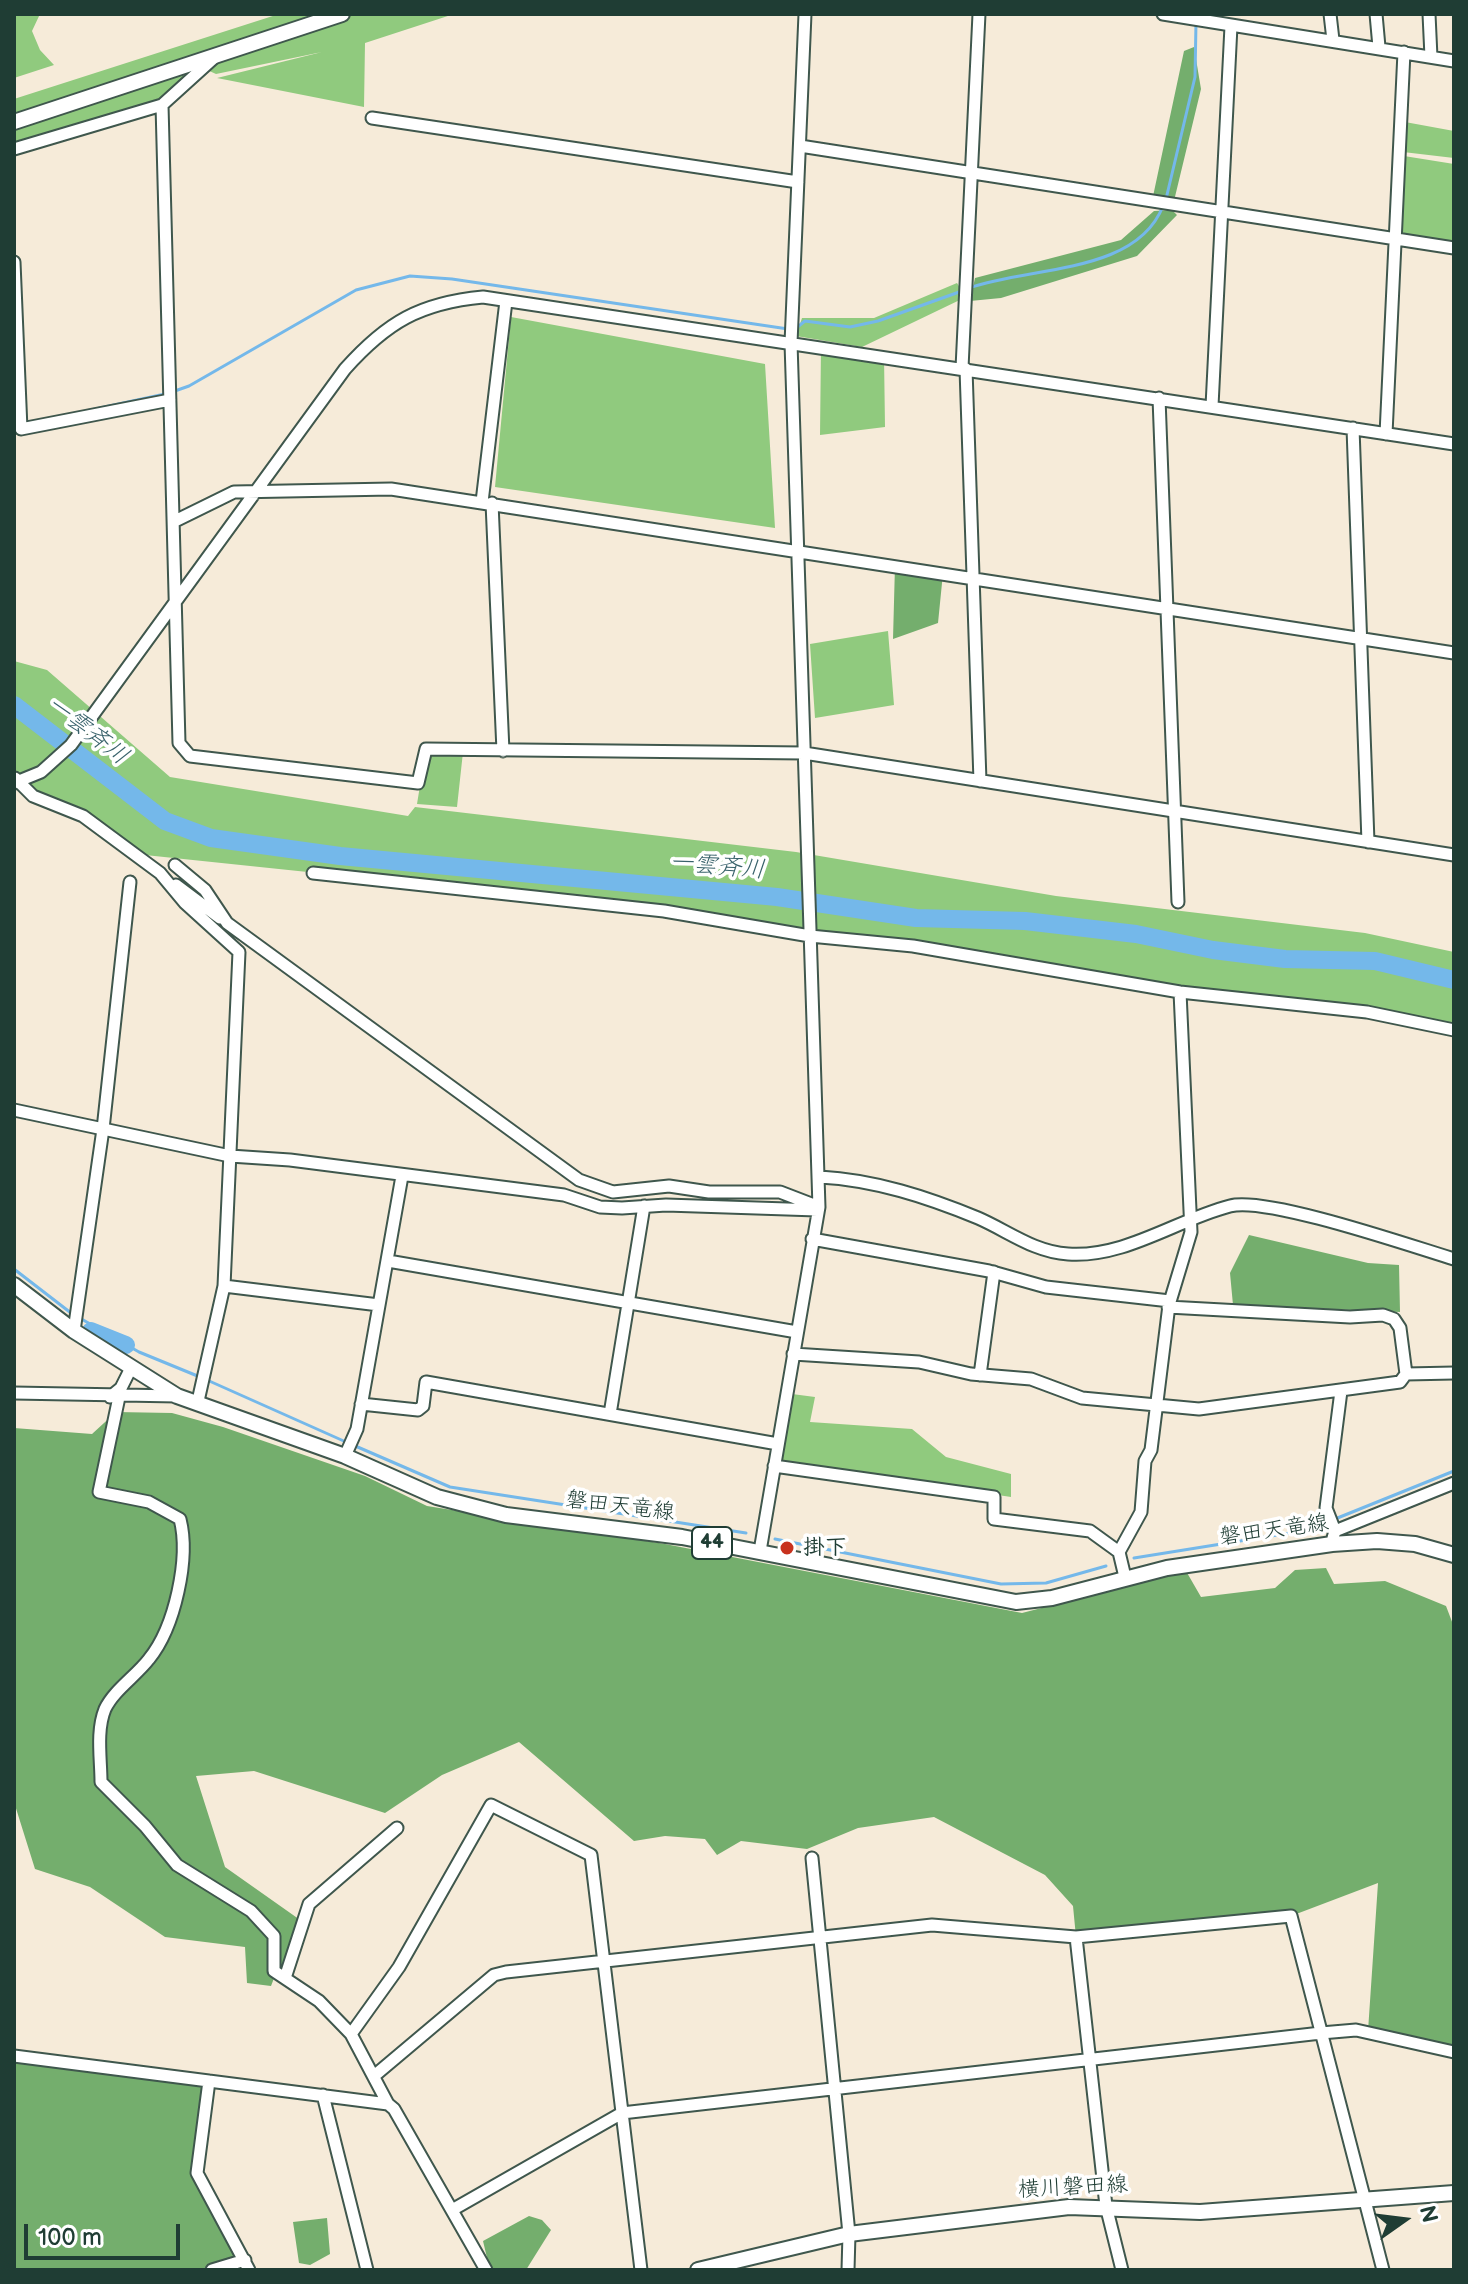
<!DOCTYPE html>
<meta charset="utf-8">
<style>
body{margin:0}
#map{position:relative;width:1468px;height:2284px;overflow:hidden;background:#f6ebd9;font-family:"Balsamiq Sans",sans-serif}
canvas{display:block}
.frame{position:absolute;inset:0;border:16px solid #1f3d34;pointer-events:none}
.north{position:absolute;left:1364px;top:2180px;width:80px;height:80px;-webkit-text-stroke:6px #fff;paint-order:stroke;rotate:76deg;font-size:22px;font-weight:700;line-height:32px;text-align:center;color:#1f3d34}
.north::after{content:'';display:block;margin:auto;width:28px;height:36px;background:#1f3d34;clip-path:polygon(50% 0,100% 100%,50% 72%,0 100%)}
.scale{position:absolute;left:24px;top:2224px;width:156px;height:36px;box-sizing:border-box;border:4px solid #1f3d34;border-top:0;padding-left:10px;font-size:24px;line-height:28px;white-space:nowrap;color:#1f3d34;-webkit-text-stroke:6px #fff;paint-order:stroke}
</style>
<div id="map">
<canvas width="1468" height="2284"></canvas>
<div class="frame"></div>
<div class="north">N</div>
<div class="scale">100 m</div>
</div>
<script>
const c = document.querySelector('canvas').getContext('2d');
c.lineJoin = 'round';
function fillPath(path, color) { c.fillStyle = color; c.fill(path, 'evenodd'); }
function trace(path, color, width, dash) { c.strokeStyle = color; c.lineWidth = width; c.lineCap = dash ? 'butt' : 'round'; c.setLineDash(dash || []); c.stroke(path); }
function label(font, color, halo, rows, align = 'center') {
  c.font = font + ' "Balsamiq Sans","Klee One",sans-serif'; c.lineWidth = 7; c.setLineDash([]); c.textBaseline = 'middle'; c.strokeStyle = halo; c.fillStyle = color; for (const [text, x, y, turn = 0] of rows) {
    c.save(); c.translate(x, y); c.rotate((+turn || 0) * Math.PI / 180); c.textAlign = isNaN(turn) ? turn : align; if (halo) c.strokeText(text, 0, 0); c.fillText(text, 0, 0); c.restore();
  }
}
fillPath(new Path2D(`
 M 14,14 L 40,14 L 32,31 L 40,50 L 54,65 L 14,78 Z
 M 279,14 L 454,14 L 365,43 L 364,107 L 217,78 L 322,52 L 216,74 L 205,69 L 162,105 L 14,148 L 14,99 Z
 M 1405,122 L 1454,131 L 1454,158 L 1403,152 Z
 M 1404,156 L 1454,164 L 1454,248 L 1398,239 Z
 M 957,283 L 966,297 L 862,347 L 796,336 L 802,318 L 874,318 Z
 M 511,317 L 765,364 L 775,528 L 495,487 Z
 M 821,347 L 884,356 L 885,427 L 820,435 Z
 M 888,631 L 894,705 L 815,718 L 810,644 Z
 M 14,661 L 47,670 L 170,777 L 408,816 L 415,807 L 796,852 L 1056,896 L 1365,933 L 1454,952 L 1454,1026 L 451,887 L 145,855 L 14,786 Z
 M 426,749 L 463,752 L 457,807 L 417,804 Z
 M 792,1394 L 815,1397 L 810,1422 L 912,1429 L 946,1457 L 1011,1474 L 1011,1497 L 782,1462 Z`), '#90ca7e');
fillPath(new Path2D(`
 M 1194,47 L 1201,89 L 1173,205 L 1152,201 L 1184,51 Z
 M 1172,210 L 1177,215 L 1137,256 L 1001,298 L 970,301 L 975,278 L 1121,240 L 1154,211 Z
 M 895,565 L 943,573 L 938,623 L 893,639 Z
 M 1249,1235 L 1368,1263 L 1399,1265 L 1400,1312 L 1233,1305 L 1230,1273 Z
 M 116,1412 L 172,1413 L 223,1427 L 365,1476 L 427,1506 L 665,1544 L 1022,1613 L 1186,1571 L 1201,1597 L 1275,1588 L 1295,1570 L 1326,1568 L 1334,1584 L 1385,1581 L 1446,1606 L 1454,1627 L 1454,2050 L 1368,2031 L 1378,1883 L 1291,1916 L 1076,1937 L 1073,1906 L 1045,1875 L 934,1817 L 858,1828 L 807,1849 L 741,1841 L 717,1855 L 705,1839 L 665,1836 L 634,1841 L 519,1742 L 442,1775 L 385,1813 L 254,1771 L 196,1776 L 225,1867 L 303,1922 L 285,1978 L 276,1973 L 271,1986 L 247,1983 L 245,1947 L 165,1937 L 90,1887 L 35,1869 L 14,1802 L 14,1428 L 92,1434 Z
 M 14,2056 L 208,2086 L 196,2176 L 245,2260 L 212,2270 L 14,2270 Z
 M 529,2216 L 542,2220 L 551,2230 L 526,2270 L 485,2270 L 488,2262 L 483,2241 Z
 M 327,2218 L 330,2254 L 310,2265 L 299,2263 L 293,2222 Z`), '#74ae6d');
trace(new Path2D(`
 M 1166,199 L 1195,77 L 1196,22
 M 969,288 C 1029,266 1136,275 1163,206
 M 795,329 L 805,321 L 850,327 L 878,321 L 962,291
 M 172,392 L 189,386 L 356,290 L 410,276 L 452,279 L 788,329
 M 86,411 L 165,394
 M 14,1269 L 71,1313
 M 78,1317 L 139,1352 L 200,1377
 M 207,1380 L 346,1442
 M 353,1445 L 450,1487 L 746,1533
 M 1335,1519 L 1454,1471
 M 775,1539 L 1001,1584 L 1046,1583 L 1106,1566
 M 1134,1558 L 1296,1532 L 1328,1522`), '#74b8ea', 3);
trace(new Path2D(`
 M 14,705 L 165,821 L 211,838 L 340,856 L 777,897 L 916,918 L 1025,921 L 1136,934 L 1213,950 L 1285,959 L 1375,961 L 1454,980
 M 91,1331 L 126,1345`), '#74b8ea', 18);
const minor = new Path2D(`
 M 1163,14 L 1454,61
 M 1330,14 L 1333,40
 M 1376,14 L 1379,47
 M 1429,14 L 1431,57
 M 162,105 L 179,743 L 190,756 L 418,783 L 426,749 L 804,753 L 1454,855
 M 372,118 L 798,182
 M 800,146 L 1454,248
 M 14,149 L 162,105 L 215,57
 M 14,262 L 21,429 L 170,400
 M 962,368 L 979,14
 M 966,369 L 980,781
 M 1159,398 L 1178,902
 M 1212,406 L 1231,26
 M 1353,428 L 1368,842
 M 1386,434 L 1404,52
 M 482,502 L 506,301
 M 492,503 L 503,751
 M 175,521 L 234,492 L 391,489 L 1454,653
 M 15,778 L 33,796 L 83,816 L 160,873 L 185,903 L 239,952 L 224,1286 L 198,1401
 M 14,783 L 41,772 L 71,745 L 345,369 C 387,322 420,303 483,297 L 1454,444
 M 175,865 L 205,890 L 227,923 L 579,1180 L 613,1192 L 669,1186 L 709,1192 L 780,1192 L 819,1207
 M 313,873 L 664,911 L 810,936 L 913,946 L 1180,992 L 1367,1012 L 1454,1030
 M 176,885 L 220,918
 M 14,1110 L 230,1156 L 290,1160 L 564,1195 L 600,1207 L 622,1208 L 666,1205 L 817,1210
 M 820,1177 C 875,1180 927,1197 978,1218 C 1008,1231 1034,1252 1068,1254 C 1125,1258 1176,1220 1230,1206 C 1266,1196 1411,1246 1454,1259
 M 812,1239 L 989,1271 L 1046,1287 L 1170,1301
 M 388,1261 L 797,1332
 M 224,1286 L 379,1305
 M 1168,1307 L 1350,1317 L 1383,1315 L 1394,1319 L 1400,1328 L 1406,1374
 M 74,1331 L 103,1129 L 130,882
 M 793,1354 L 919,1362 L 971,1374 L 1031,1379 L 1082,1398 L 1199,1409 L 1400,1382 L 1406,1374 L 1454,1373
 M 980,1375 L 994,1272
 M 14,1393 L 177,1396
 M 110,1397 L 121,1388 L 131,1368
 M 119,1397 L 99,1492 L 149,1502 L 180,1519 C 190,1558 175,1627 149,1659 C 136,1676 114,1690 105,1709 C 96,1731 101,1759 101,1782 L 145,1826 L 177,1865 L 251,1911 L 274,1936 L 274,1971 L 319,2001 L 351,2034 L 388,2104
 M 361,1404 L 418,1410 L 423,1406 L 426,1382 L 778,1444
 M 610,1414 L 644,1206
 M 345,1456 L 357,1429 L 402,1176
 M 774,1466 L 994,1497 L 994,1519 L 1090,1531 L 1119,1552 L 1125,1577
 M 1335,1531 L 1326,1508 L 1341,1391
 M 1333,1538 L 1335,1531 L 1454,1483
 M 760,1551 L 819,1207 L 791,343 L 805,14
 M 1119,1552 L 1141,1512 L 1145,1461 L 1151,1450 L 1169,1305 L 1191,1232 L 1180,992
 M 812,1858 L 849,2234 L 848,2270
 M 1076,1937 L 1106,2206 L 1122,2270
 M 285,1978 L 309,1904 L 397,1828
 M 351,2034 L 399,1967 L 491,1805 L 591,1855 L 641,2270
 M 14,2056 L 388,2104 L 394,2109 L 486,2270
 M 374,2076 L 494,1975 L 506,1972 L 932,1925 L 1076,1937 L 1291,1916 L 1383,2270
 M 209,2081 L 197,2173 L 249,2270
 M 323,2095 L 367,2270
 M 452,2210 L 622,2113 L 1321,2033 L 1356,2030 L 1454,2052
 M 212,2270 L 245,2260`);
const major = new Path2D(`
 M 14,122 L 342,14
 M 14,1285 L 74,1331 L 177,1396 L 345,1456 L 437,1497 L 506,1515 L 682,1537 L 1016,1602 L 1052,1598 L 1167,1568 L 1332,1544 L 1377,1541 L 1415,1544 L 1454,1555
 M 698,2270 L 849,2234 L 1069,2207 L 1200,2212 L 1454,2193`);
trace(minor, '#3f574d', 15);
trace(major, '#3f574d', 18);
trace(minor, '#fff', 11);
trace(major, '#fff', 14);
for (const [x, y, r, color] of [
 [787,1548,8,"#c8321e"]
]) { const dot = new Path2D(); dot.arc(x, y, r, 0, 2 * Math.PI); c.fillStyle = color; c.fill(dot); trace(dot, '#fff', 3); }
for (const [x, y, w] of [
 [712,1543,40]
]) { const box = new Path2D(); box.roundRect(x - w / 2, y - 16, w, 32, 6); c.fillStyle = '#fff'; c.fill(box); trace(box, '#1f3d34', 2); }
label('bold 20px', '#1f3d34', null, [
 ["44",712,1543]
]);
label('22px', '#1f3d34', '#fff', [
 ["磐田天竜線",620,1507,7],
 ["磐田天竜線",1274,1531,-8],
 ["横川磐田線",1073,2188,-3]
]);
label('bold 22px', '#1f3d34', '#fff', [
 ["掛下",803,1548]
], 'left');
label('italic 24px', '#39626b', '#fff', [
 ["一雲斉川",87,731,38],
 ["一雲斉川",717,867,5]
]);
</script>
